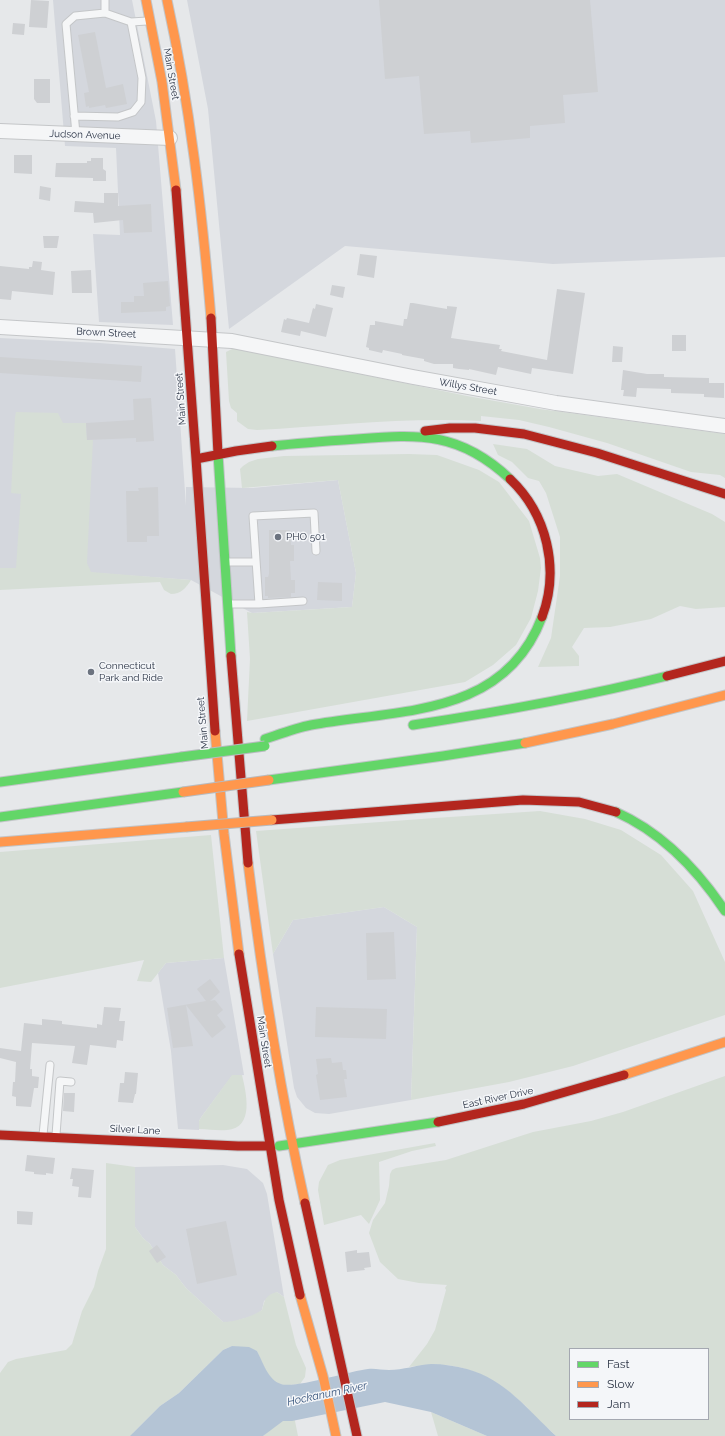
<!DOCTYPE html>
<style>
body{margin:0}
#map{position:relative;width:725px;height:1436px;overflow:hidden;background:#e6e8ea;font-family:Raleway,sans-serif}
canvas{display:block}
.legend{position:absolute;left:569px;top:1348px;width:140px;height:72px;box-sizing:border-box;background:#f4f6f9;border:1px solid #a4a8b1;margin:0;padding:5px 7px;list-style:none;font-size:12px;color:#2b3445}
.legend li{display:flex;align-items:center;gap:8px;height:20px}
.legend b{width:20px;border:1px solid #a4a8b1}
</style>
<div id="map">
<canvas width="725" height="1436"></canvas>
<ul class="legend">
<li><b style="height:5px;background:#63d668"></b>Fast</li>
<li><b style="height:5px;background:#ff974d"></b>Slow</li>
<li><b style="height:5px;background:#b3261e"></b>Jam</li>
</ul>
</div>
<script>
const c = document.querySelector('canvas').getContext('2d');
c.lineJoin = 'round';
function fillPath(path, color) { c.fillStyle = color; c.fill(path, 'evenodd'); }
function trace(path, color, width, dash) { c.strokeStyle = color; c.lineWidth = width; c.lineCap = dash ? 'butt' : 'round'; c.setLineDash(dash || []); c.stroke(path); }
function label(font, color, halo, rows, align = 'center') {
  c.font = font + ' Raleway,sans-serif'; c.lineWidth = 3; c.setLineDash([]); c.textBaseline = 'middle'; c.strokeStyle = halo; c.fillStyle = color; for (const [text, x, y, turn = 0] of rows) {
    c.save(); c.translate(x, y); c.rotate((+turn || 0) * Math.PI / 180); c.textAlign = isNaN(turn) ? turn : align; if (halo) c.strokeText(text, 0, 0); c.fillText(text, 0, 0); c.restore();
  }
}
fillPath(new Path2D(`
 M 53,0 L 132,0 L 156,121 L 173,325 L 99,322 L 93,234 L 120,235 L 116,148 L 65,146 Z
 M 187,0 L 725,0 L 725,257 L 553,264 L 345,246 L 229,329 L 208,109 Z
 M 0,338 L 100,343 L 175,349 L 186,506 L 186,487 L 252,488 L 338,480 L 356,573 L 352,607 L 252,613 L 191,580 L 41,569 L 0,568 Z
 M 384,907 L 417,927 L 411,1100 L 329,1114 L 315,1113 L 306,1108 L 297,1097 L 294,1088 L 273,954 L 293,920 Z
 M 224,958 L 244,1075 L 232,1076 L 202,1116 L 199,1121 L 199,1130 L 178,1129 L 171,1051 L 158,973 L 166,963 Z
 M 223,1165 L 247,1169 L 263,1183 L 267,1194 L 284,1297 L 277,1292 L 264,1301 L 262,1310 L 256,1315 L 232,1322 L 223,1322 L 186,1288 L 176,1275 L 163,1265 L 150,1244 L 143,1238 L 135,1227 L 135,1167 Z`), '#d4d7dd');
fillPath(new Path2D(`
 M 234,348 L 467,396 L 540,409 L 725,434 L 725,478 L 720,475 L 691,472 L 607,443 L 549,427 L 519,420 L 481,416 L 481,421 C 406,417 331,426 257,430 L 248,429 L 237,421 L 237,413 L 231,408 L 229,401 L 226,352 Z
 M 16,412 L 58,413 L 63,423 L 86,423 L 87,440 L 93,440 L 87,563 L 91,572 L 191,580 C 186,588 181,594 171,594 L 164,590 L 160,582 L 0,590 L 0,568 L 16,568 L 21,494 L 11,493 L 15,417 Z
 M 493,444 L 527,449 L 555,466 L 598,476 L 617,474 L 712,514 L 725,522 L 725,607 L 696,609 L 680,606 L 651,619 L 610,627 L 584,628 L 572,647 L 579,656 L 579,666 L 538,667 L 551,638 L 560,576 L 560,537 L 546,493 L 539,481 L 528,478 L 512,462 L 498,455 Z
 M 409,454 L 437,455 L 479,470 L 499,482 L 529,521 L 540,558 L 541,568 L 538,591 L 531,618 L 516,645 L 493,665 L 465,682 L 247,721 L 250,659 L 247,612 L 253,613 L 352,607 L 356,573 L 338,480 L 242,488 L 240,469 L 243,466 L 249,462 L 258,459 L 284,456 Z
 M 540,811 L 585,819 L 621,830 L 661,855 L 693,891 L 725,962 L 725,1015 L 573,1066 L 509,1082 L 411,1100 L 417,927 L 384,907 L 293,920 L 273,954 L 256,831 L 435,818 Z
 M 211,835 L 224,958 L 166,963 L 151,982 L 137,981 L 144,960 L 0,988 L 0,852 Z
 M 232,1075 L 242,1075 C 246,1092 255,1128 227,1130 C 218,1131 208,1129 199,1129 L 199,1121 L 202,1116 Z
 M 725,1076 L 725,1436 L 556,1436 C 550,1430 543,1424 536,1418 C 531,1413 527,1406 521,1402 C 497,1379 464,1362 430,1365 C 423,1365 416,1366 409,1367 L 427,1344 L 435,1330 L 446,1290 L 445,1288 L 447,1285 L 419,1283 L 398,1279 L 380,1262 L 369,1233 L 373,1220 L 385,1203 L 389,1186 L 390,1174 L 392,1170 L 396,1168 L 446,1160 L 533,1132 L 591,1121 L 623,1112 ZM 570,1349 L 708,1349 L 708,1419 L 570,1419 Z
 M 435,1143 L 436,1146 L 412,1151 L 379,1162 L 380,1200 L 369,1224 L 361,1215 L 324,1225 L 318,1190 L 319,1182 L 328,1165 L 340,1160 Z
 M 106,1163 L 135,1167 L 135,1227 L 143,1238 L 150,1244 L 163,1265 L 176,1275 L 186,1288 L 223,1322 C 235,1322 253,1316 262,1310 C 265,1299 266,1295 277,1292 L 284,1297 L 296,1345 L 306,1368 L 305,1377 L 300,1384 C 294,1384 288,1386 283,1385 C 269,1384 262,1362 257,1351 L 232,1346 L 223,1350 L 179,1393 L 160,1406 L 133,1433 L 133,1436 L 0,1436 L 0,1373 L 8,1362 L 16,1359 L 66,1350 L 72,1344 L 82,1311 L 94,1287 L 98,1271 L 106,1249 Z
 M 291,1401 L 298,1436 L 263,1436 L 272,1428 Z
 M 431,1412 L 487,1436 L 438,1436 Z`), '#d6ded6');
fillPath(new Path2D(`
 M 232,1346 L 249,1347 L 257,1351 C 263,1362 268,1380 281,1384 C 294,1389 350,1371 368,1369 C 374,1368 382,1370 389,1370 C 403,1370 417,1365 431,1364 C 443,1364 456,1366 467,1369 C 505,1379 529,1411 556,1436 L 487,1436 L 431,1412 L 385,1402 L 292,1421 L 283,1421 L 263,1436 L 130,1436 L 160,1406 L 179,1393 L 223,1350 Z`), '#b4c4d5');
fillPath(new Path2D(`
 M 31,0 L 49,1 L 47,28 L 29,27 Z
 M 379,0 L 590,0 L 598,92 L 563,95 L 565,123 L 530,126 L 530,138 L 471,143 L 470,131 L 424,134 L 419,76 L 385,79 Z
 M 13,23 L 25,24 L 24,35 L 12,34 Z
 M 95,32 L 106,88 L 123,84 L 127,104 L 106,108 L 105,105 L 89,108 L 89,106 L 86,107 L 84,93 L 89,92 L 78,35 Z
 M 34,79 L 50,79 L 50,103 L 37,103 L 34,99 Z
 M 14,155 L 32,155 L 32,174 L 14,173 Z
 M 91,158 L 103,158 L 103,169 L 106,171 L 106,181 L 93,181 L 93,178 L 55,177 L 56,163 L 87,163 L 87,161 L 91,161 Z
 M 40,186 L 51,188 L 50,201 L 39,199 Z
 M 104,193 L 118,193 L 118,206 L 151,204 L 152,232 L 124,233 L 123,220 L 94,223 L 93,213 L 74,212 L 75,201 L 104,203 Z
 M 43,236 L 59,236 L 57,248 L 44,248 Z
 M 360,254 L 377,256 L 374,278 L 357,275 Z
 M 33,261 L 42,262 L 41,270 L 55,272 L 53,295 L 12,291 L 11,300 L 0,299 L 0,266 L 29,269 L 29,267 L 32,267 Z
 M 91,270 L 92,293 L 72,293 L 71,271 Z
 M 168,281 L 170,306 L 166,307 L 166,311 L 121,313 L 121,302 L 134,302 L 134,296 L 144,296 L 143,283 Z
 M 332,285 L 345,287 L 343,298 L 330,295 Z
 M 557,289 L 585,293 L 573,374 L 532,368 L 531,374 L 498,367 L 496,375 L 469,369 L 469,370 L 459,369 L 453,368 L 453,364 L 434,364 L 424,361 L 424,359 L 402,355 L 402,354 L 383,350 L 382,353 L 369,350 L 369,348 L 366,347 L 370,325 L 375,325 L 375,321 L 403,326 L 404,319 L 407,319 L 410,303 L 413,303 L 447,309 L 447,306 L 457,307 L 451,338 L 500,345 L 499,349 L 502,349 L 501,351 L 547,360 Z
 M 316,304 L 333,308 L 326,337 L 301,331 L 300,336 L 281,332 L 284,319 L 286,320 L 287,318 L 309,323 L 313,308 L 315,309 Z
 M 672,335 L 686,335 L 686,351 L 672,351 Z
 M 613,346 L 623,347 L 622,362 L 612,362 Z
 M 0,357 L 142,366 L 141,382 L 0,373 Z
 M 623,370 L 647,374 L 664,374 L 664,377 L 709,378 L 709,383 L 724,383 L 724,398 L 704,397 L 704,394 L 671,393 L 671,389 L 637,388 L 636,397 L 623,396 L 624,390 L 621,390 Z
 M 151,398 L 154,441 L 136,442 L 136,438 L 87,440 L 86,423 L 134,420 L 133,399 Z
 M 158,487 L 159,536 L 147,536 L 147,542 L 127,542 L 126,491 L 139,491 L 138,488 Z
 M 269,530 L 290,530 L 291,545 L 294,545 L 294,561 L 290,561 L 291,580 L 295,580 L 295,593 L 291,593 L 291,597 L 268,598 L 268,596 L 265,596 L 265,577 L 268,577 L 269,574 Z
 M 318,582 L 342,583 L 342,601 L 317,600 Z
 M 394,932 L 396,979 L 367,980 L 366,933 Z
 M 210,979 L 220,992 L 210,1001 L 215,1000 L 223,1010 L 217,1015 L 226,1027 L 212,1038 L 186,1005 L 193,1046 L 173,1048 L 167,1008 L 206,1001 L 197,989 Z
 M 104,1007 L 121,1008 L 119,1021 L 125,1021 L 123,1041 L 117,1040 L 116,1048 L 90,1045 L 87,1065 L 72,1063 L 75,1046 L 32,1043 L 30,1069 L 32,1069 L 32,1076 L 39,1077 L 38,1088 L 34,1088 L 31,1107 L 16,1106 L 16,1097 L 12,1096 L 13,1082 L 15,1082 L 16,1062 L 0,1058 L 0,1048 L 21,1051 L 24,1023 L 42,1025 L 42,1019 L 62,1021 L 62,1024 L 97,1028 L 97,1024 L 102,1025 Z
 M 316,1007 L 387,1009 L 386,1039 L 315,1037 Z
 M 331,1058 L 332,1063 L 342,1062 L 343,1070 L 346,1070 L 347,1079 L 344,1079 L 347,1097 L 320,1100 L 316,1075 L 318,1074 L 316,1059 Z
 M 125,1072 L 138,1073 L 136,1094 L 135,1094 L 133,1103 L 118,1102 L 120,1083 L 124,1083 Z
 M 64,1093 L 75,1093 L 74,1112 L 63,1111 Z
 M 27,1155 L 55,1158 L 53,1174 L 46,1173 L 46,1175 L 34,1174 L 34,1172 L 25,1171 Z
 M 72,1168 L 94,1170 L 91,1198 L 78,1197 L 79,1187 L 72,1186 L 73,1179 L 70,1179 Z
 M 17,1211 L 33,1212 L 32,1225 L 17,1224 Z
 M 226,1221 L 237,1275 L 197,1284 L 186,1229 Z
 M 157,1245 L 166,1257 L 157,1263 L 149,1251 Z
 M 357,1250 L 357,1253 L 369,1252 L 371,1267 L 364,1268 L 365,1270 L 347,1272 L 345,1252 Z`), '#ced0d3');
const lane = new Path2D(`
 M 105,0 L 105,13 L 131,22 L 147,21
 M 74,116 L 118,117 L 133,112 L 141,102 L 142,78 L 131,22
 M 76,134 L 66,24 L 75,16 L 105,13
 M 227,562 L 256,562
 M 229,604 L 259,604 L 253,516 L 314,513 L 316,551
 M 259,604 L 303,601
 M 43,1135 L 50,1065
 M 56,1135 L 60,1081 L 71,1082`);
const street = new Path2D(`
 M 0,131 L 170,138
 M 0,327 L 232,341 L 413,377 L 556,403 L 725,426`);
const fast = new Path2D(`
 M 272,446 C 300,443 328,441 357,439 C 420,434 460,432 510,479
 M 218,454 L 231,656
 M 413,725 C 498,712 583,697 667,676
 M 265,739 C 280,734 296,728 311,725 C 398,709 504,718 542,617
 M 269,780 L 443,756 L 525,743
 M 0,782 L 181,757
 M 616,812 C 663,833 697,869 725,911
 M 0,817 L 183,792
 M 279,1146 L 438,1122`);
const slow = new Path2D(`
 M 146,0 L 162,82 L 176,190
 M 167,0 C 190,105 202,211 211,318
 M 215,731 L 224,834 L 239,954
 M 525,743 L 613,724 L 725,695
 M 0,842 L 186,827
 M 248,863 C 262,977 280,1091 305,1203
 M 624,1075 L 725,1042
 M 300,1295 L 323,1376 L 336,1436`);
const jam = new Path2D(`
 M 176,190 L 196,459
 M 211,318 L 218,454
 M 425,431 L 450,428 L 475,428 L 524,434 L 597,453 L 725,494
 M 510,479 C 547,514 560,569 542,617
 M 231,656 L 248,863
 M 667,676 L 725,661
 M 215,731 L 196,459 L 236,451 L 272,446
 M 272,820 L 523,800 L 579,802 L 616,812
 M 239,954 L 279,1200 L 300,1295
 M 438,1122 L 524,1104 L 624,1075
 M 0,1135 L 238,1146 L 269,1146
 M 305,1203 L 357,1436`);
trace(lane, '#c4c6c8', 9);
trace(street, '#c4c6c8', 16);
trace(fast, '#c2c5c8', 11);
trace(slow, '#c2c5c8', 11);
trace(jam, '#c2c5c8', 11);
trace(lane, '#f5f6f7', 7);
trace(street, '#f5f6f7', 14);
trace(fast, '#63d668', 9);
trace(slow, '#ff974d', 9);
trace(jam, '#b3261e', 9);
const fastBridge = new Path2D(`
 M 181,757 L 265,746`);
const slowBridge = new Path2D(`
 M 183,792 L 269,780
 M 186,827 L 272,820`);
trace(fastBridge, '#b8bbbf', 11, []);
trace(slowBridge, '#b8bbbf', 11, []);
trace(fastBridge, '#63d668', 9);
trace(slowBridge, '#ff974d', 9);
for (const [x, y, r, color] of [
 [278,537,4,"#6c737f"],
 [91,672,4,"#6c737f"]
]) { const dot = new Path2D(); dot.arc(x, y, r, 0, 2 * Math.PI); c.fillStyle = color; c.fill(dot); trace(dot, '#f4f6f9', 1.5); }
label('10px', '#2b3445', '#f4f6f9', [
 ["Main Street",171,74,80],
 ["Judson Avenue",85,135,2],
 ["Brown Street",106,333,3],
 ["Willys Street",468,387,10],
 ["Main Street",181,399,-94],
 ["Main Street",203,723,-95],
 ["Main Street",264,1042,81],
 ["East River Drive",498,1098,-12],
 ["Silver Lane",135,1130,3]
]);
label('10px', '#2b3445', '#f4f6f9', [
 ["PHO 501",286,537],
 ["Connecticut",99,666],
 ["Park and Ride",99,678]
], 'left');
label('italic 11px', '#34527a', '#f4f6f9', [
 ["Hockanum River",327,1394,-12]
]);
</script>
